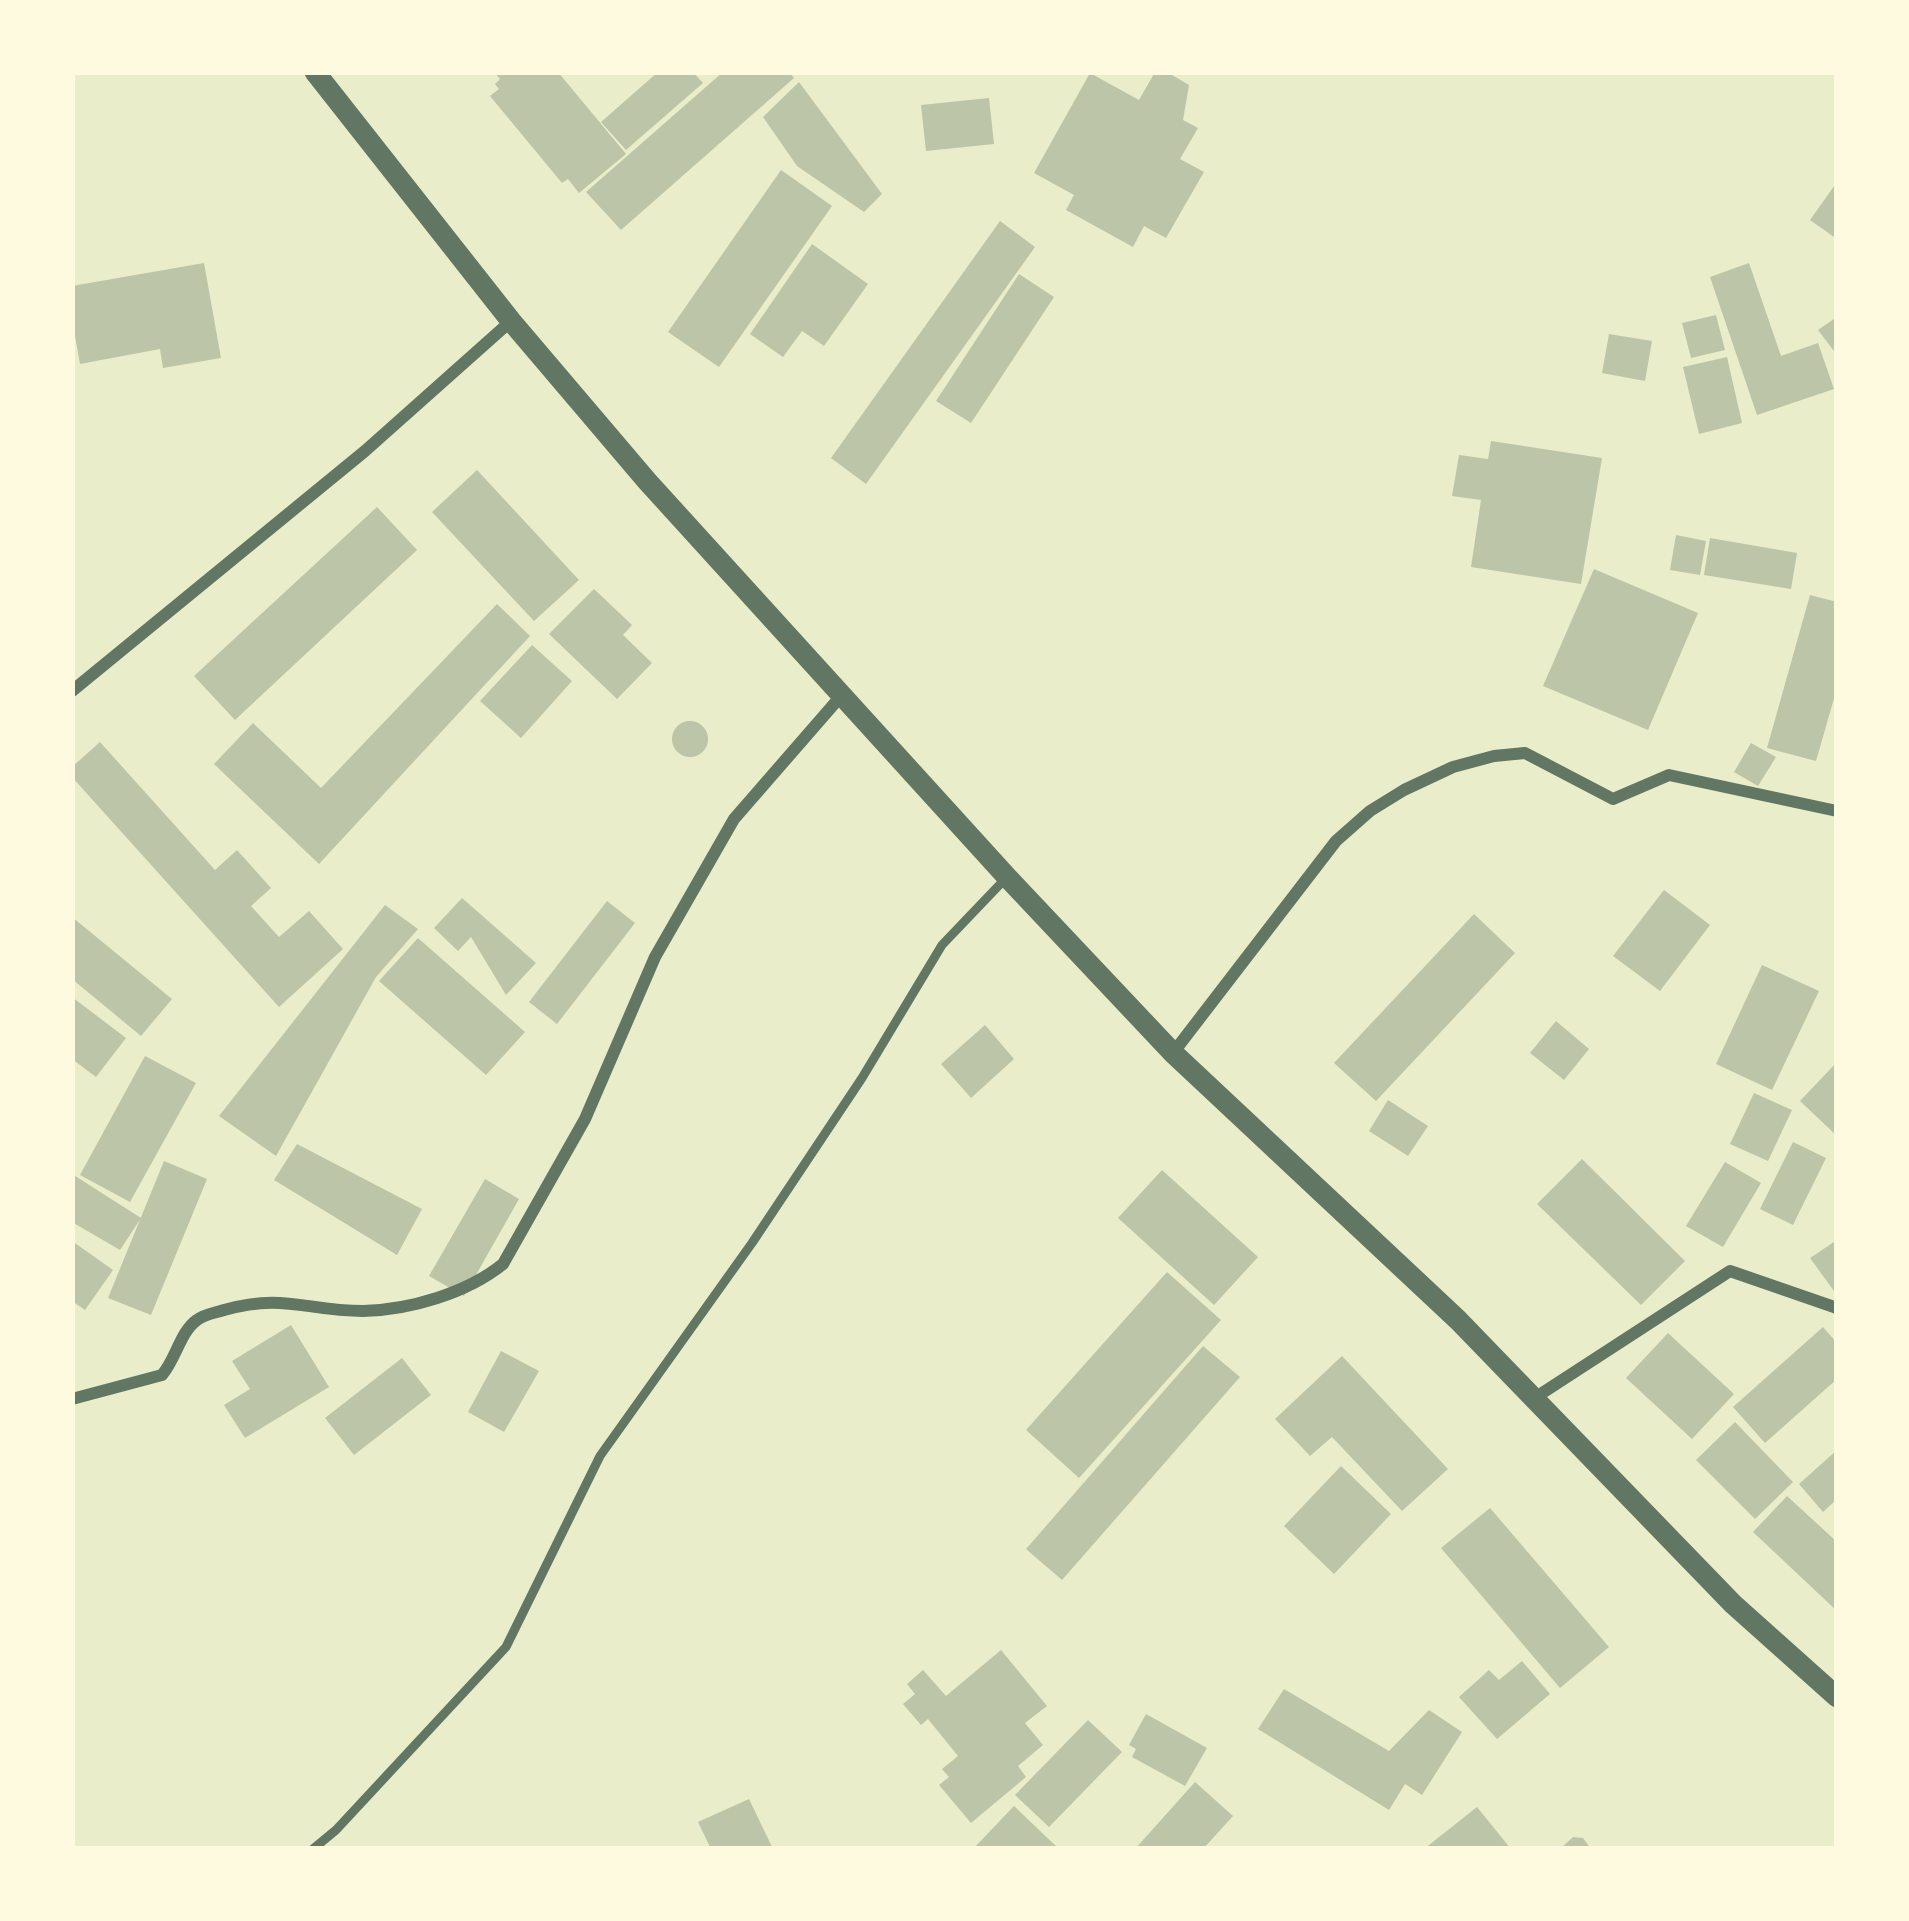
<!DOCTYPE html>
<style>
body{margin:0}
#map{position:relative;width:1909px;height:1921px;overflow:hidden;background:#e9edc9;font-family:Jost,sans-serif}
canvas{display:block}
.frame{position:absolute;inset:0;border:75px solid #fefae0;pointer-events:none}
</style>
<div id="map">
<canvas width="1909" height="1921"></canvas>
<div class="frame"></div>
</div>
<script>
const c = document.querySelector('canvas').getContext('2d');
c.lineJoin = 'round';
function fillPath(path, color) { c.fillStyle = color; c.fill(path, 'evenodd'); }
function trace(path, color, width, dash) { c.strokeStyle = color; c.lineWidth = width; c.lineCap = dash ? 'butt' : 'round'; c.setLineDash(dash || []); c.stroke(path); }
fillPath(new Path2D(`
 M 494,72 L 558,72 L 626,154 L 579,193 L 568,179 L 562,183 L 490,96 L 499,89 L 495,84 L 500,79 Z
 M 658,72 L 693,72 L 703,83 L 626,150 L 601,122 Z
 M 723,72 L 789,72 L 794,78 L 621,230 L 586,192 Z
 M 1155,72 L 1167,72 L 1189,85 L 1183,120 L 1198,128 L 1180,159 L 1204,172 L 1166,238 L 1144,226 L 1133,247 L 1066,210 L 1074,195 L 1034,173 L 1090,73 L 1139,100 Z
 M 799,82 L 882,194 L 864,212 L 797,166 L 763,117 Z
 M 989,98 L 994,144 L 926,151 L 921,105 Z
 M 781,170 L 832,206 L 719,367 L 668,332 Z
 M 1837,182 L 1837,239 L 1810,220 Z
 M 1000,221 L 1035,247 L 866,484 L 831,458 Z
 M 812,244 L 868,284 L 824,346 L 802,331 L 783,357 L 750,334 Z
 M 204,263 L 221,358 L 163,368 L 160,349 L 80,364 L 72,319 L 72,286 Z
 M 1749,263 L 1781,356 L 1818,343 L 1834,389 L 1757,415 L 1710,277 Z
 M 1019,274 L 1054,297 L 971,423 L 936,401 Z
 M 1716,315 L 1725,350 L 1691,358 L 1682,323 Z
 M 1837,317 L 1837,355 L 1818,330 Z
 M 1609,334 L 1652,341 L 1645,381 L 1602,373 Z
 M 1727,357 L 1742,423 L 1699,434 L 1683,367 Z
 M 1491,441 L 1602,458 L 1581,584 L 1471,567 L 1481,500 L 1452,496 L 1459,455 L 1488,459 Z
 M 477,470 L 579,580 L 534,621 L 432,512 Z
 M 377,507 L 417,550 L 235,720 L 194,676 Z
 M 1676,535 L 1706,541 L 1700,575 L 1670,570 Z
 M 1710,538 L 1797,553 L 1791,589 L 1704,575 Z
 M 1594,569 L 1698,613 L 1648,730 L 1543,686 Z
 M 594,589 L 632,625 L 623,635 L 652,663 L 617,699 L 549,634 Z
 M 1810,595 L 1837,602 L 1837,688 L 1816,761 L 1767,748 Z
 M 497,604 L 530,636 L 319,864 L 214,764 L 253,723 L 321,788 Z
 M 532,645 L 572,681 L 521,738 L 480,701 Z
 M672 739a18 18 0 1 1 36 0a18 18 0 1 1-36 0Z
 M 100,742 L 215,870 L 237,850 L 271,888 L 251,906 L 279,937 L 309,911 L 343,949 L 279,1007 L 72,777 L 72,767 Z
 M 1751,743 L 1776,757 L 1758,786 L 1734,772 Z
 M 1664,890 L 1710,925 L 1660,991 L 1613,956 Z
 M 462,898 L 536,963 L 506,995 L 471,937 L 458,951 L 434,928 Z
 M 607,901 L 635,923 L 557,1024 L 529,1002 Z
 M 385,905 L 418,929 L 376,977 L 276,1156 L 219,1116 Z
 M 1474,914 L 1515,953 L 1376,1101 L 1334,1063 Z
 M 72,917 L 172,999 L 141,1036 L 72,979 Z
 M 418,938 L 525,1032 L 486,1075 L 379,981 Z
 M 1762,965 L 1819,991 L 1772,1090 L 1716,1064 Z
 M 72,997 L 126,1038 L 96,1077 L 72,1059 Z
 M 1556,1021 L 1589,1049 L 1564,1080 L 1530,1053 Z
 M 985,1025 L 1014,1059 L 971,1098 L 941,1064 Z
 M 145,1056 L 196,1083 L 130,1202 L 80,1175 Z
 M 1837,1062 L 1837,1136 L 1800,1101 Z
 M 1754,1093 L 1792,1110 L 1768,1161 L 1730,1144 Z
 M 1388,1100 L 1428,1126 L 1408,1156 L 1369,1131 Z
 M 1793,1142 L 1826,1158 L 1793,1225 L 1760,1209 Z
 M 297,1144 L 422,1209 L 397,1255 L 274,1180 Z
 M 1582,1159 L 1685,1261 L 1641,1305 L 1537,1204 Z
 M 164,1161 L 207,1179 L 151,1315 L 108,1298 Z
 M 1725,1162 L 1761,1183 L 1723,1247 L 1686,1226 Z
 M 1162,1170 L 1258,1257 L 1214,1305 L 1118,1218 Z
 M 72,1174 L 141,1218 L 120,1250 L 72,1222 Z
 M 485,1179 L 519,1199 L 464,1296 L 429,1276 Z
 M 1837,1240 L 1837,1289 L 1834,1291 L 1810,1258 Z
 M 72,1241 L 113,1270 L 85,1310 L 72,1301 Z
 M 1167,1272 L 1221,1320 L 1079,1478 L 1026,1430 Z
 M 291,1325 L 329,1387 L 245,1438 L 224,1405 L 250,1389 L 232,1361 Z
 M 1823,1327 L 1837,1343 L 1837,1379 L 1765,1443 L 1733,1407 Z
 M 1668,1333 L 1734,1394 L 1692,1439 L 1626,1378 Z
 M 1203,1346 L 1240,1377 L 1062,1580 L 1026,1549 Z
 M 501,1351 L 539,1371 L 504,1432 L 468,1412 Z
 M 1342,1356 L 1448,1469 L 1402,1511 L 1332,1437 L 1310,1456 L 1275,1419 Z
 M 402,1358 L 431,1395 L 354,1455 L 325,1418 Z
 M 1735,1422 L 1793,1482 L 1755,1519 L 1696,1460 Z
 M 1837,1450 L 1837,1499 L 1823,1512 L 1799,1484 Z
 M 1341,1466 L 1391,1514 L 1334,1574 L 1284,1526 Z
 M 1787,1496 L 1837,1542 L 1837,1611 L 1753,1532 Z
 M 1490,1508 L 1609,1647 L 1560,1688 L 1441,1548 Z
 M 1001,1650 L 1047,1706 L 1025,1723 L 1043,1745 L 1018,1766 L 1026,1777 L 971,1823 L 939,1785 L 949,1777 L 942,1769 L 958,1756 L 928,1719 L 921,1725 L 903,1704 L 915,1694 L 907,1684 L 923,1670 L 946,1696 Z
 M 1522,1661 L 1550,1694 L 1497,1739 L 1459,1697 L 1489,1670 L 1499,1680 Z
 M 1284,1689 L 1389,1751 L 1429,1710 L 1462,1732 L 1422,1795 L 1405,1784 L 1389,1810 L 1258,1729 Z
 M 1146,1714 L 1207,1748 L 1185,1786 L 1132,1757 L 1136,1749 L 1129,1745 Z
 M 1088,1720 L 1122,1752 L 1049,1827 L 1015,1795 Z
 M 1195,1782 L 1233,1816 L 1203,1849 L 1135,1849 Z
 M 749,1799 L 773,1849 L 711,1849 L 698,1822 Z
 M 1014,1806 L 1059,1849 L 973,1849 Z
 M 1477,1807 L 1511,1849 L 1424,1849 Z
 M 1573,1837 L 1583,1838 L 1591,1849 L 1560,1849 Z`), '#bcc5a7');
trace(new Path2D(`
 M 313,1849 L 336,1830 L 506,1647 L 600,1456 L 752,1243 L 862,1078 L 942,945 L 1006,878`), '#617663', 9);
trace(new Path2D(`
 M 72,691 L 365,451 L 511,321
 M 1173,1053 L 1336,841 L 1370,811 L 1404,790 L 1453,767 L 1494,756 L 1525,753 L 1613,799 L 1669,775 L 1837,811
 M 72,1399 L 162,1375 C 176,1359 180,1332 197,1320 C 205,1314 215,1313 224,1310 C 284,1293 306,1311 363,1311 C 410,1310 467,1293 503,1264 L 585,1119 L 655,957 L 734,819 L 841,696
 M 1533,1399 L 1730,1271 L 1837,1308`), '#617663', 12);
trace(new Path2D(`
 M 315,72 L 511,321 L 647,481 L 1007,877 L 1173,1053 L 1458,1320 L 1733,1604 L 1837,1697`), '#617663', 21);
</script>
